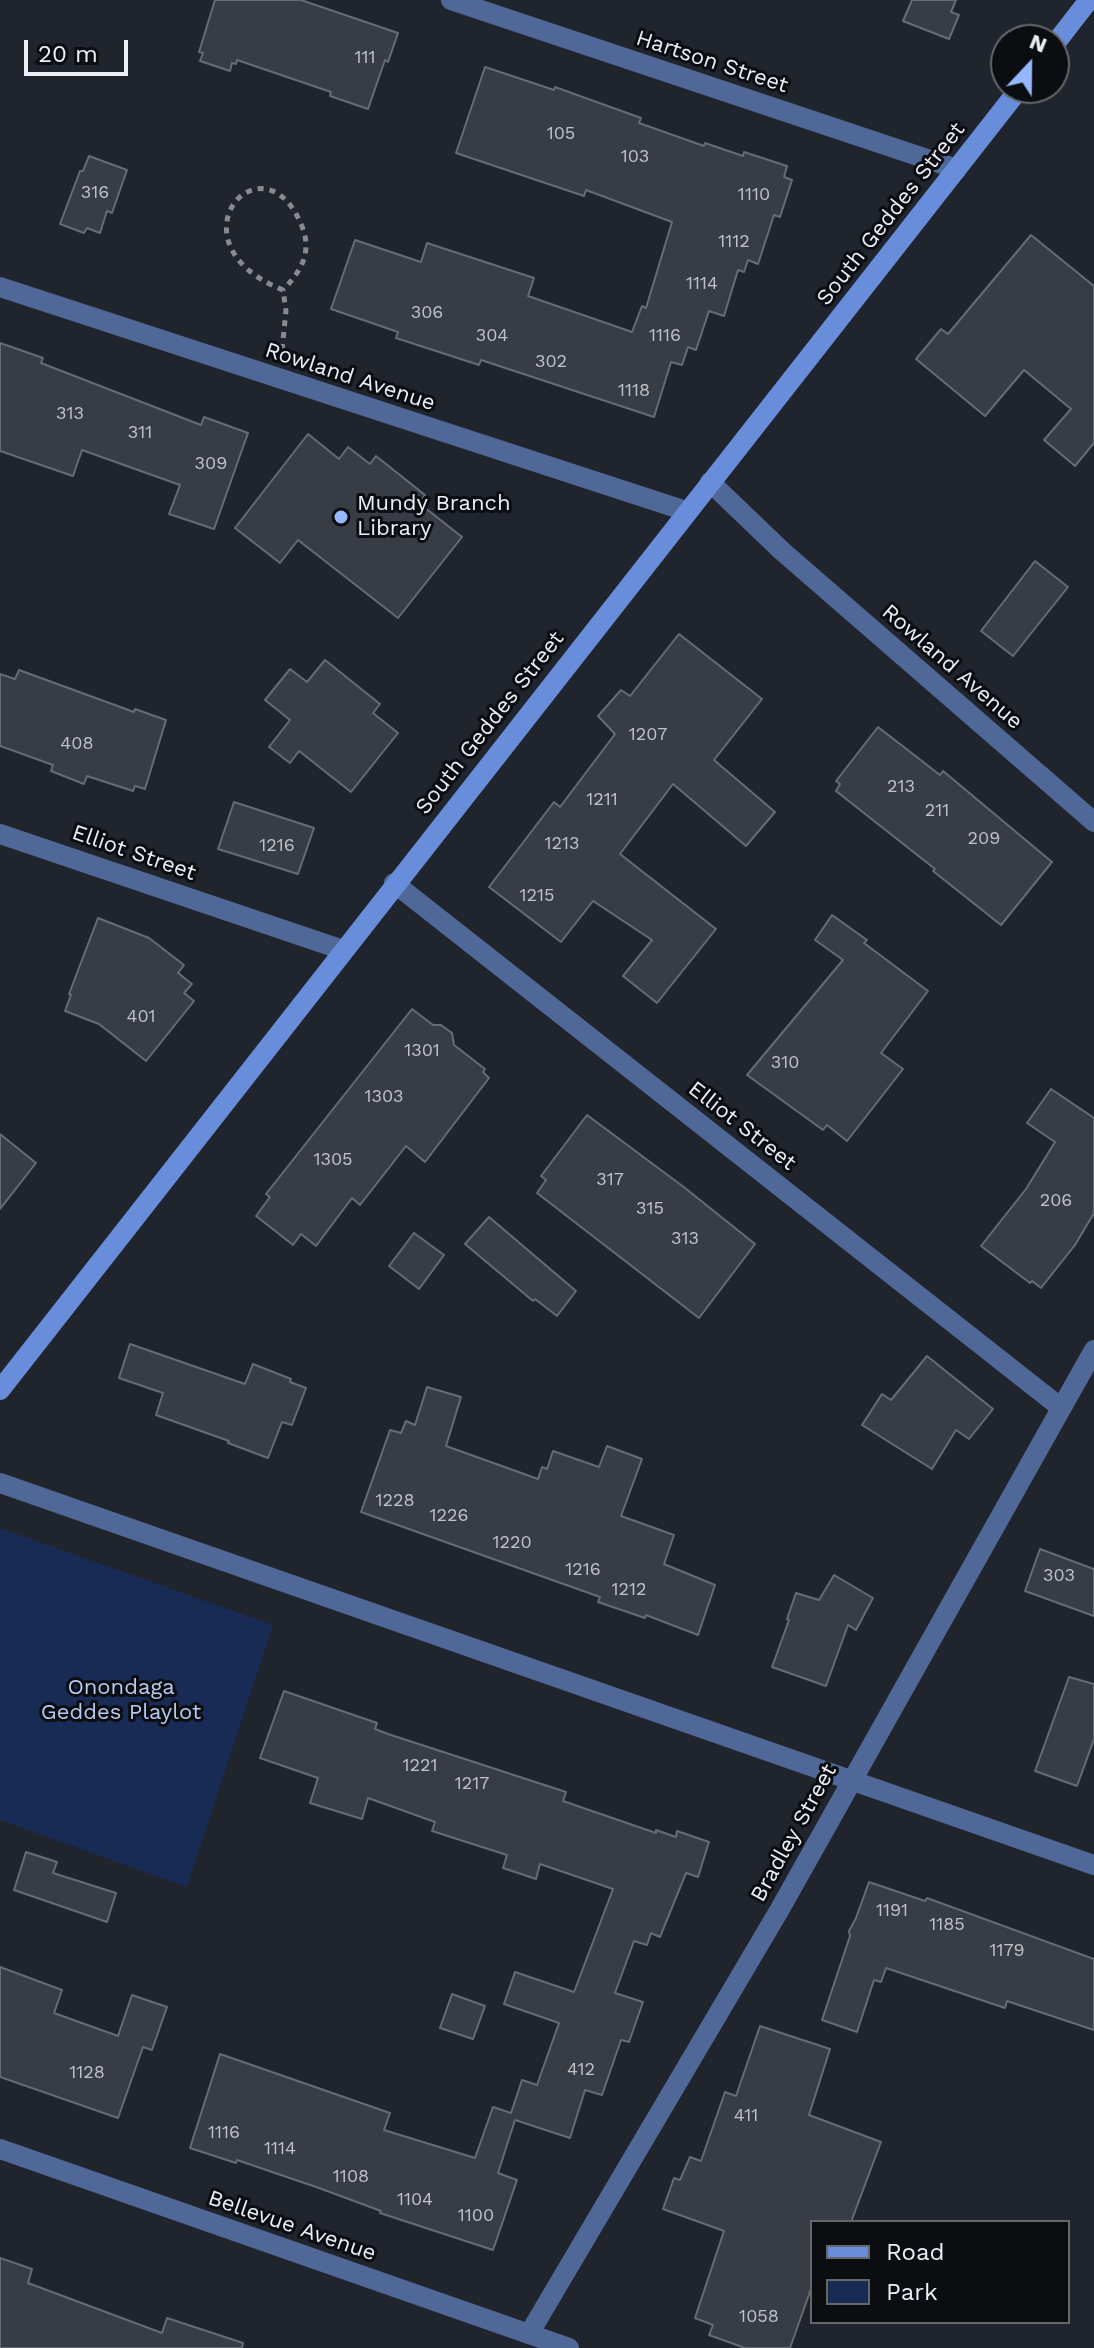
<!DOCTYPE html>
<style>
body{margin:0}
#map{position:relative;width:1094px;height:2348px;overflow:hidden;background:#20242c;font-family:"Work Sans",sans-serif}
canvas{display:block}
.legend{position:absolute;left:810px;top:2220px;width:260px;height:104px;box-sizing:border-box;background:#0b0d11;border:2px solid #65676c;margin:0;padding:10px 14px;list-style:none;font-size:24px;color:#eceff5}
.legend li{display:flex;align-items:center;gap:16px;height:40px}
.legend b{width:40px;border:2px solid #65676c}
.north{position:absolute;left:990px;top:24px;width:80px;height:80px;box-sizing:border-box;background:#0b0d11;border:2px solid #65676c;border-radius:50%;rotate:22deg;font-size:22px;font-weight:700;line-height:32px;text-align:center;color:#eceff5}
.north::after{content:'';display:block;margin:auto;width:28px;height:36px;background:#94b7fd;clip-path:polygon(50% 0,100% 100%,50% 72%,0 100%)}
.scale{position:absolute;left:24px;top:40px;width:104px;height:36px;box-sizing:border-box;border:4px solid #eceff5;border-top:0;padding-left:10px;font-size:24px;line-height:28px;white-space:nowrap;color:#eceff5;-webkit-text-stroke:6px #0b0d11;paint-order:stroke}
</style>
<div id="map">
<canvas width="1094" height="2348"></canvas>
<ul class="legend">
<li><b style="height:10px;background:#688dda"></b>Road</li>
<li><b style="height:22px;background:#182b55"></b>Park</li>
</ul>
<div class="north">N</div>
<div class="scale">20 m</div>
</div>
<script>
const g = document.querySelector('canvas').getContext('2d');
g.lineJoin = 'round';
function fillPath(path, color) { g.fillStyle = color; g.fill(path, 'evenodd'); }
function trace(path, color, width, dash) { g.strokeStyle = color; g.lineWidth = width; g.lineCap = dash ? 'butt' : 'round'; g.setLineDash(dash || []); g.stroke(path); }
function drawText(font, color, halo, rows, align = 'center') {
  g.font = font + ' "Work Sans",sans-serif'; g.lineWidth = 6; g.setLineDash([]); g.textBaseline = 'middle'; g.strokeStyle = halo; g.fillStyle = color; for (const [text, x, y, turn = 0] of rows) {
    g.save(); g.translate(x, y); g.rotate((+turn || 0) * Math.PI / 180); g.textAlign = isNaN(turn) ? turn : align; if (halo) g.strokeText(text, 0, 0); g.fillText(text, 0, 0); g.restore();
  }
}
const green = new Path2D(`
 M 0,1528 L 273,1625 L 187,1887 L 0,1820 Z`);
const building = new Path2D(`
 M 215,0 L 301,0 L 398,33 L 388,62 L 385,60 L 368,109 L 330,96 L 331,92 L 237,60 L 236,64 L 232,63 L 230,71 L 200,61 L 203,53 L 199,52 Z
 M 912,0 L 956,0 L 951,12 L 959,15 L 949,39 L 903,21 Z
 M 485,67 L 554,90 L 555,87 L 641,118 L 639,123 L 704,146 L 705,143 L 743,156 L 744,152 L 787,166 L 784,177 L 792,180 L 780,217 L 774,215 L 758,264 L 748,260 L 744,272 L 738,270 L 724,316 L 709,311 L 696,350 L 688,347 L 682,365 L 671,362 L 654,417 L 481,360 L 479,365 L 396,338 L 398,332 L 331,309 L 355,240 L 421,262 L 427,243 L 534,278 L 528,296 L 632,332 L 642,306 L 646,308 L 672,222 L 586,190 L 584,196 L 456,153 Z
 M 89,156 L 127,170 L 112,213 L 107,211 L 100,233 L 87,228 L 84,233 L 60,224 L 80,171 L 83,171 Z
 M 1031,235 L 1094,286 L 1094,443 L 1075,466 L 1044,440 L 1071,409 L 1024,370 L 985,416 L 916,359 L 941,329 L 948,334 Z
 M 0,343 L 43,358 L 41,363 L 201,425 L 204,417 L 248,433 L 214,529 L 169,514 L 180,485 L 82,450 L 73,476 L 0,451 Z
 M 308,434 L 339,459 L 348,447 L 370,464 L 376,456 L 425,495 L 419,503 L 462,537 L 398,618 L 298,540 L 280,563 L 235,528 Z
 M 1035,561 L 1068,587 L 1013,656 L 981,631 Z
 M 679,634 L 762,699 L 714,760 L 775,812 L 746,846 L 673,784 L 620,854 L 716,929 L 657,1003 L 623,976 L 652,940 L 593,901 L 561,942 L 489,887 L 554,802 L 560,807 L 615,734 L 598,716 L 621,690 L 630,696 Z
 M 325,660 L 380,704 L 373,713 L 398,733 L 351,792 L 299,751 L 290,763 L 269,747 L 290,720 L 265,700 L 290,669 L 307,682 Z
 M 19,670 L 134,712 L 135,709 L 166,720 L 145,789 L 135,786 L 133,791 L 87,776 L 84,784 L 51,771 L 53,765 L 0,746 L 0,674 L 15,679 Z
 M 878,727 L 940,775 L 943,771 L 1052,862 L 1001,925 L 933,871 L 935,869 L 836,791 L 840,784 L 836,781 Z
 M 234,802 L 314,828 L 298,874 L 218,849 Z
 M 832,915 L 867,940 L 864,943 L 928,991 L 881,1053 L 903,1069 L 847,1141 L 827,1125 L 823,1130 L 747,1075 L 843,960 L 815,940 Z
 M 98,918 L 149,938 L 184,965 L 178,973 L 192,984 L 184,993 L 194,1001 L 146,1061 L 99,1024 L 65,1011 L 71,995 L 69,994 Z
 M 412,1009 L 433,1025 L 441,1025 L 452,1033 L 454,1045 L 485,1069 L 483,1072 L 489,1078 L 425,1162 L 406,1146 L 360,1205 L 352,1198 L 316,1246 L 301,1234 L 293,1245 L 256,1216 L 270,1197 L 266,1194 Z
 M 1051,1089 L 1094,1118 L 1094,1213 L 1075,1245 L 1041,1288 L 1032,1281 L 1030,1283 L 981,1246 L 1026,1189 L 1055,1142 L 1027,1123 Z
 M 587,1115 L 685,1188 L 755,1244 L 699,1318 L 537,1193 L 546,1180 L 541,1176 Z
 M 0,1134 L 36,1163 L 0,1209 Z
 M 489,1217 L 576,1291 L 557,1316 L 535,1299 L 533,1301 L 465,1244 Z
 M 414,1233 L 444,1255 L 419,1289 L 389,1266 Z
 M 130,1344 L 245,1384 L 253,1364 L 291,1379 L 290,1382 L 306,1388 L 292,1425 L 282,1422 L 268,1458 L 228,1443 L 229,1441 L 156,1415 L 163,1393 L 119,1378 Z
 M 927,1356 L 993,1409 L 969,1439 L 956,1430 L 932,1469 L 862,1425 L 882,1394 L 891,1400 Z
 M 427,1387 L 461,1397 L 446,1446 L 538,1479 L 542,1467 L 547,1469 L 553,1451 L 599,1467 L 607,1446 L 642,1459 L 621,1516 L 674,1535 L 664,1564 L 715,1585 L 698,1635 L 646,1615 L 645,1618 L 598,1602 L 600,1597 L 361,1512 L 390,1430 L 401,1433 L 406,1421 L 415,1425 Z
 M 1040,1549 L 1094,1569 L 1094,1616 L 1025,1591 Z
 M 834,1575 L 873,1598 L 856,1630 L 848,1625 L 826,1686 L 772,1667 L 789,1620 L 787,1619 L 796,1593 L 819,1600 Z
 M 1069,1677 L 1094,1684 L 1094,1739 L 1077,1786 L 1035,1771 Z
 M 284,1691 L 377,1723 L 375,1729 L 388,1734 L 566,1792 L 563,1801 L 656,1833 L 656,1830 L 676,1837 L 677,1831 L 709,1842 L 698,1877 L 686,1873 L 660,1937 L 651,1933 L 647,1945 L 634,1941 L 615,1993 L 643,2002 L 629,2042 L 621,2040 L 602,2095 L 585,2090 L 570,2138 L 515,2120 L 498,2173 L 517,2180 L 493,2250 L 380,2213 L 381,2211 L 319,2188 L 237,2160 L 236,2163 L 190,2148 L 220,2054 L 390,2113 L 384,2130 L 475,2158 L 493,2107 L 511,2113 L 522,2080 L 537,2085 L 559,2023 L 504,2004 L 515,1972 L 574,1992 L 613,1889 L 540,1864 L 536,1879 L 503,1868 L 507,1855 L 432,1831 L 435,1822 L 368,1798 L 362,1819 L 310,1803 L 318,1778 L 260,1758 Z
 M 26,1852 L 57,1862 L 53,1873 L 116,1893 L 107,1922 L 14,1890 Z
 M 869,1882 L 925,1901 L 927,1898 L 1094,1959 L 1094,2030 L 1007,2001 L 1005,2008 L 886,1968 L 881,1982 L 874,1980 L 857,2032 L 822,2020 L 850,1936 L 849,1931 L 856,1918 Z
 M 0,1967 L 62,1990 L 54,2013 L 118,2036 L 132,1995 L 167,2007 L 152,2050 L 143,2047 L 118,2118 L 0,2077 Z
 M 452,1994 L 485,2006 L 473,2039 L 440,2028 Z
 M 760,2026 L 830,2049 L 809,2115 L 881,2142 L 851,2222 L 812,2222 L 812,2286 L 790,2348 L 745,2348 L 709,2335 L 713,2325 L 695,2318 L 724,2231 L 663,2209 L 674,2178 L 680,2180 L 690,2157 L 701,2161 L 725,2092 L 736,2096 Z
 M 0,2258 L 32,2269 L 28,2283 L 162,2333 L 167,2318 L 243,2343 L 242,2348 L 0,2348 Z`);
const path = new Path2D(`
 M 282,350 L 286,311 L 283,290 C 165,243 262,132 301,224 C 313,251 302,270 283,290`);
const minor = new Path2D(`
 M 451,0 L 957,169
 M 0,287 L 686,511
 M 710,482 L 782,551 L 1094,822
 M 0,834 L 343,950
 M 394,883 L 1060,1407
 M 0,2149 L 569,2348
 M 529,2334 L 780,1909 L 1094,1350`);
const tertiary = new Path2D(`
 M 0,1483 L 1094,1865`);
const secondary = new Path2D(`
 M 1054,45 L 1089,0
 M 0,1390 L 1020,88`);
const markers = [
 [341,517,8,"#94b7fd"]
];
const numberNames = [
 ["111",365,58],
 ["105",561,134],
 ["103",635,157],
 ["316",95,193],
 ["1110",754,195],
 ["1112",734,242],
 ["1114",702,284],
 ["306",427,313],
 ["304",492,336],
 ["1116",665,336],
 ["302",551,362],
 ["1118",634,391],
 ["313",70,414],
 ["311",140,433],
 ["309",211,464],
 ["1207",648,735],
 ["408",77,744],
 ["213",901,787],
 ["1211",602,800],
 ["211",937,811],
 ["209",984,839],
 ["1213",562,844],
 ["1216",277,846],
 ["1215",537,896],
 ["401",141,1017],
 ["1301",422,1051],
 ["310",785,1063],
 ["1303",384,1097],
 ["1305",333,1160],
 ["317",610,1180],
 ["206",1056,1201],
 ["315",650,1209],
 ["313",685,1239],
 ["1228",395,1501],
 ["1226",449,1516],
 ["1220",512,1543],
 ["1216",583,1570],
 ["303",1059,1576],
 ["1212",629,1590],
 ["1221",420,1766],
 ["1217",472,1784],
 ["1191",892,1911],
 ["1185",947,1925],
 ["1179",1007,1951],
 ["412",581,2070],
 ["1128",87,2073],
 ["411",746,2116],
 ["1116",224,2133],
 ["1114",280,2149],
 ["1108",351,2177],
 ["1104",415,2200],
 ["1100",476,2216],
 ["1058",759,2317]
];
const streetNames = [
 ["Hartson Street",712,62,18],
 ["South Geddes Street",891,214,-52],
 ["Rowland Avenue",350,377,18],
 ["Rowland Avenue",952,667,41],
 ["South Geddes Street",490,723,-52],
 ["Elliot Street",134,853,19],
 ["Elliot Street",742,1126,38],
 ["Bradley Street",794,1833,-61],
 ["Bellevue Avenue",292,2226,19]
];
const poiNames = [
 ["Mundy Branch",357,504],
 ["Library",357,529]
];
const parkNames = [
 ["Onondaga",121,1688],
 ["Geddes Playlot",121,1713]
];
fillPath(green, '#182b55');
fillPath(building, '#373c45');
trace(building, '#666b75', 2);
trace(path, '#878a91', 5, [6, 6]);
trace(minor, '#506897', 20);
trace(tertiary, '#506897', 20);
trace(secondary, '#688dda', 20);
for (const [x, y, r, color] of markers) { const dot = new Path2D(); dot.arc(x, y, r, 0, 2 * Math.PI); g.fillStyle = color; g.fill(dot); trace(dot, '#0b0d11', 3); }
drawText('18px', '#bfc2c9', null, numberNames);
drawText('22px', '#eceff5', '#0b0d11', streetNames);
drawText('22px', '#eceff5', '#0b0d11', poiNames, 'left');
drawText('22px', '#b6caf2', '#0b0d11', parkNames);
</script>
